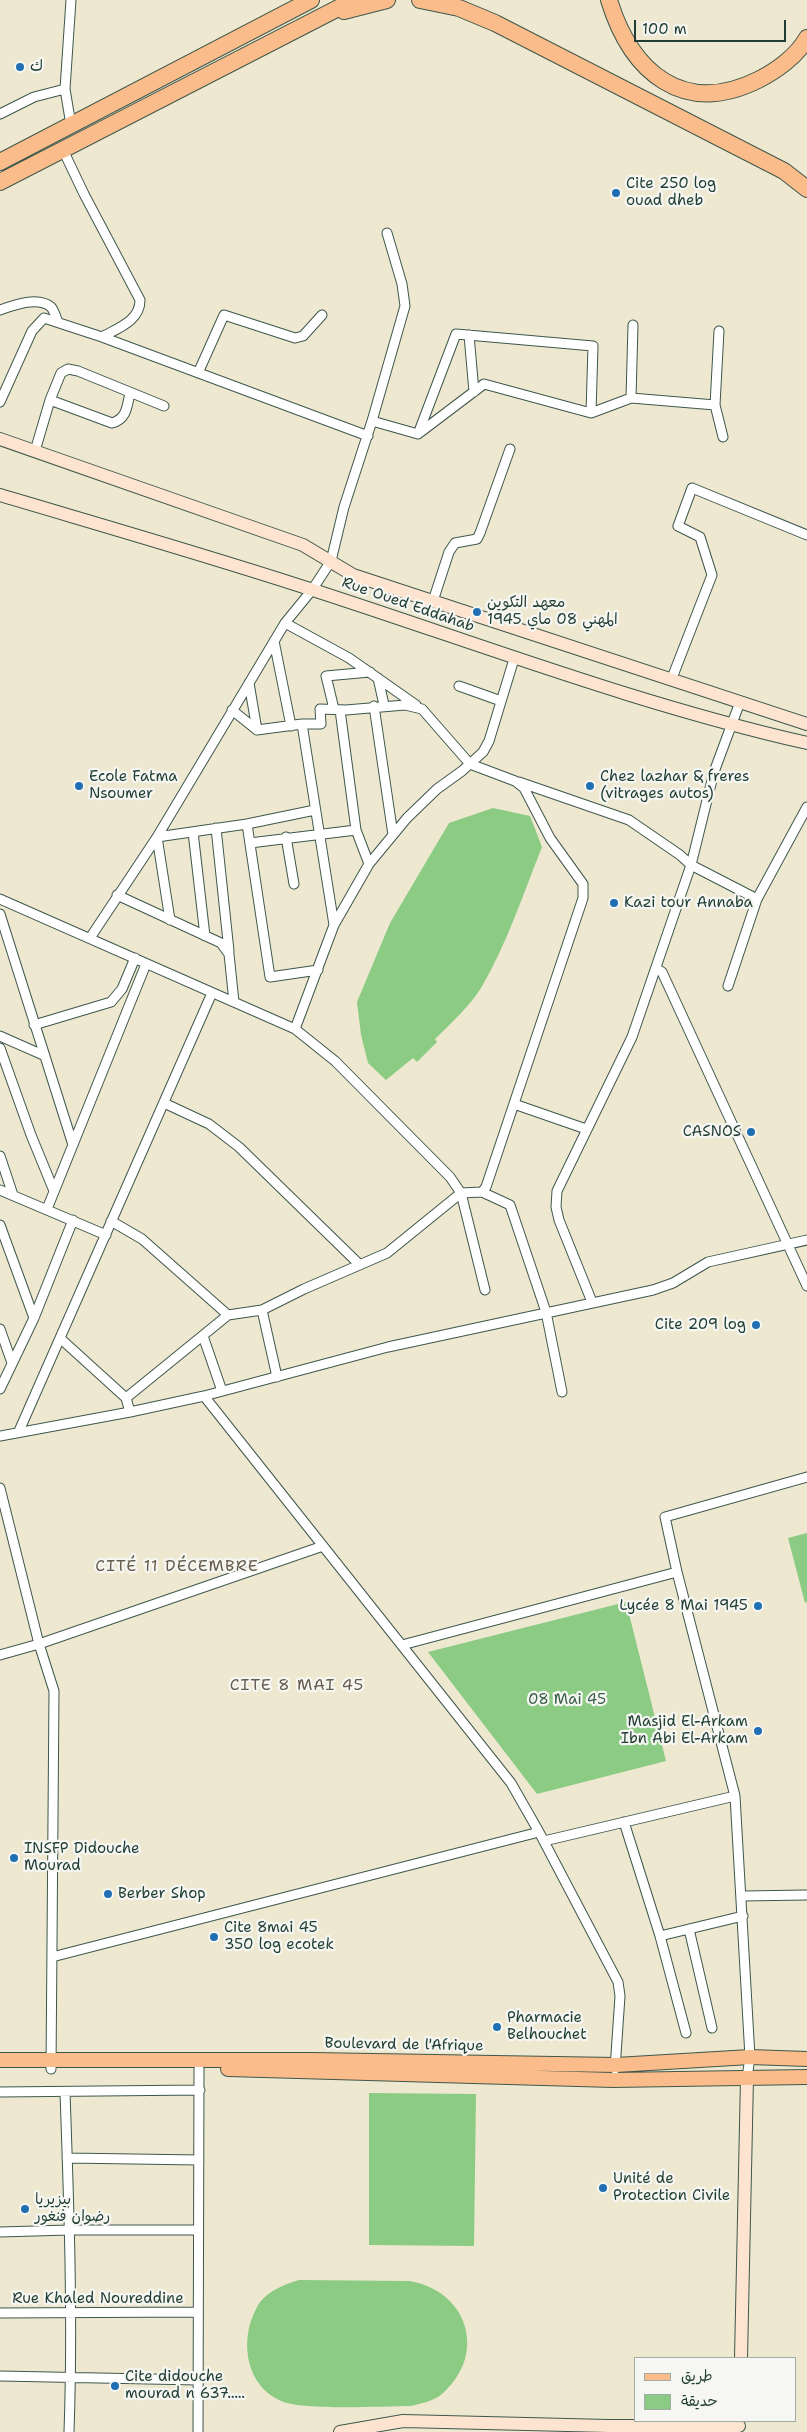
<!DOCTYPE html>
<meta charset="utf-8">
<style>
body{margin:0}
#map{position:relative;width:807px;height:2432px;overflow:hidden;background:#eee8d0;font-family:"Shantell Sans","Playpen Sans Arabic",sans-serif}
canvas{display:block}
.legend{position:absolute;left:634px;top:2357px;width:162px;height:65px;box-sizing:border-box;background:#f6f6f2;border:1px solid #a0aca6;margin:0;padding:6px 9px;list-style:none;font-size:15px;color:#1f3d34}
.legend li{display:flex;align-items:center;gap:10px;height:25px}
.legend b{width:25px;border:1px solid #a0aca6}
.scale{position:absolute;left:634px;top:20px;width:152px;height:22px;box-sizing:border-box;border:2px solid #1f3d34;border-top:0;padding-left:6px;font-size:15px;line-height:18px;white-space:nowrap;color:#1f3d34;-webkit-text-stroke:4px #f6f6f2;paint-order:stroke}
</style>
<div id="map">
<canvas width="807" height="2432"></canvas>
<ul class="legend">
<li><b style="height:6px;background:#f9bc8a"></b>طريق</li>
<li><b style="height:14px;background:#8bcb83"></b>حديقة</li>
</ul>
<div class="scale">100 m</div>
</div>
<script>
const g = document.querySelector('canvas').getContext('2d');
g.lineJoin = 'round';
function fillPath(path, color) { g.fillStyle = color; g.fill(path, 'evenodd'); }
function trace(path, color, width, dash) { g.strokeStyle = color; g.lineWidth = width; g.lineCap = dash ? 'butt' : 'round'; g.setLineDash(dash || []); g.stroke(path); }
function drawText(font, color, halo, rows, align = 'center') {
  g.font = font + ' "Shantell Sans","Playpen Sans Arabic",sans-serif'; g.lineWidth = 4.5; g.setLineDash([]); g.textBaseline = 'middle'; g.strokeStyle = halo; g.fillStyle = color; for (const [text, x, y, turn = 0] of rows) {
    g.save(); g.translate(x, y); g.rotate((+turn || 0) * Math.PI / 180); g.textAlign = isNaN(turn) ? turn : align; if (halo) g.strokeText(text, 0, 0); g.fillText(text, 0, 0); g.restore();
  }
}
const green = new Path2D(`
 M 493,808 L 530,816 L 542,847 C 523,894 507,944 481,988 C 469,1007 451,1023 435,1039 L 437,1042 L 417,1062 L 413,1058 L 386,1080 L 368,1063 L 361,1035 L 357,1002 L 390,923 L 449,823 Z
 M 807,1533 L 807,1602 L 805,1603 L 788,1538 Z
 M 626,1602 L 666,1761 L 537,1794 L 428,1652 Z
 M 369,2093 L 476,2094 L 474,2246 L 369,2245 Z
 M 299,2280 L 409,2281 C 467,2290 488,2353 443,2393 C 435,2401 422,2403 411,2406 C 383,2406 304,2411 281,2401 C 246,2386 239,2341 256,2309 C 264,2292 283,2285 299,2280 Z`);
const street = new Path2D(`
 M 71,0 L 65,89 L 71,125
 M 0,114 L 34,97 L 65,89
 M 63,150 L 84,194 L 140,300 C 140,321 118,328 102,337
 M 0,310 C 14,305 38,296 51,307 C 54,310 56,318 58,322
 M 719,331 L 715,405 L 723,437
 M 469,335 L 474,392
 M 198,373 L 224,315 L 295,338 L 303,336 L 322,315
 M 631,398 L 633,325
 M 50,400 L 112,423 C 127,419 127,406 130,393
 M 0,402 L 32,331 L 44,318 L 102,337 L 368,436
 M 372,421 L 405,306 L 402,284 L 387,233
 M 418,434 L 456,334 L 593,346 L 591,413
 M 35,451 L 50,400 L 61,373 L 68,369 L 78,371 L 164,406
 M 433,601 L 449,552 L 455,543 L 477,539 L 480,533 L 510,449
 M 285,623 L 349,658 L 416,705
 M 274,641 L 291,726
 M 378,678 L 384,705
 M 672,678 L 712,575 L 700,537 L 678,526 L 692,488 L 807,535
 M 249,683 L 257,730
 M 459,686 L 501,701
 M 374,706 L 393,835
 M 334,709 L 326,676 L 370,672
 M 232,710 L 257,730 L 302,724 L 334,925
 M 340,710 L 356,830
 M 519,782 L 629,820 L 680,855 L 691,865 L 757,899 L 807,807
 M 247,824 L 315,810
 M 216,828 L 229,951
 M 193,832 L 205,936
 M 286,837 L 294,884
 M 250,843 L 356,830 L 369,864
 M 117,895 L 221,943 L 229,954 L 234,1002
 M 0,899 L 295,1029 L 335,1061 L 450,1177 L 461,1193 L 485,1290
 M 0,914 L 73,1145
 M 170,920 L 157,837 L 247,824 L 270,977 L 318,970
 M 90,938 L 157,837 L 285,623 L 312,590 L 331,561 L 344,507 L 372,421 L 418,434 L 484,384 L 591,413 L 631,398 L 715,405
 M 656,968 L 662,972 L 807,1286
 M 728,986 L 757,899
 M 34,1025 L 111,1002 L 122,989 L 135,958
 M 295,1029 L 334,925 L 369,864 L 407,818 L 437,789 L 462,771 L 483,752 L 489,741 L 514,659
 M 0,1036 L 43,1055
 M 0,1048 L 31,1135 L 54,1191
 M 164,1103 L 209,1124 L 239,1147 L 360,1265
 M 514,1104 L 586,1129
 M 0,1156 L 13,1195
 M 0,1190 L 106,1235
 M 482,1192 L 510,1205 L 546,1312 L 562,1392
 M 47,1209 L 146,964
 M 111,1221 L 142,1239 L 228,1315
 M 0,1225 L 34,1318
 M 592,1302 L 559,1220 L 556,1207 L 557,1191 L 632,1037 L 691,865 L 714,772 L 740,702
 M 262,1310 L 277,1377
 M 0,1329 L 12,1363
 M 203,1336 L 222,1391
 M 61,1339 L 126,1398 L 130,1412
 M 0,1389 L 34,1318 L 73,1220
 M 204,1396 L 511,1783 L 539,1832 L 618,1982 L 620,1996 L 615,2069
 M 126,1398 L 228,1315 L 262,1310 L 304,1289 L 387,1253 L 461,1193 L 482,1192 L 486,1187 L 583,898 L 583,884 L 550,838 L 524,788 L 515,781 L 470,764 L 422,709 L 405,705 L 346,710 L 320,709 L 321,724 L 302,724
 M 19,1431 L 212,993
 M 0,1436 L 130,1412 L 204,1396 L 388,1347 L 653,1290 L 673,1283 L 708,1262 L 807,1240
 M 0,1488 L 39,1644 L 54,1691 L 51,2069
 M 402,1645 L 677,1572
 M 0,1655 L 39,1644 L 323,1546
 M 624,1822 L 660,1936 L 686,2033
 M 544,1841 L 735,1796
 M 743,1896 L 807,1895
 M 689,1929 L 712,2028
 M 660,1936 L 743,1916
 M 52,1957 L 539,1832
 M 747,2078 L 750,2057 L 735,1796 L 677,1572 L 665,1517 L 807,1477
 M 0,2092 L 200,2090
 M 65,2092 C 69,2205 73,2319 69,2432
 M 67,2158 L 199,2160
 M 0,2232 L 69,2230 L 197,2230
 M 0,2313 L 197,2312
 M 0,2376 L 198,2380
 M 198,2432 L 199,2069`);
const secondary = new Path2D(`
 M 0,439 L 303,545 L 353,575 L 807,724
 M 0,495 C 104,526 209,556 313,590 C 477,643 639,705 807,743
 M 741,2358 L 747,2078
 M 340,2432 L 403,2421 L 609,2426 L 739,2426`);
const primary = new Path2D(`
 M 0,2060 L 313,2060 L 616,2065 L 750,2057 L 807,2059
 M 228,2069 L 613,2080 L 807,2077`);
const highway = new Path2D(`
 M 420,0 L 459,8 L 495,23 L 784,171 L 807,189
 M 609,0 C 631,72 683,117 758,80 C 776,71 797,56 807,38
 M 344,11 L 387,0
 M 0,162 L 311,0
 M 0,182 L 354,0`);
const markers = [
 [20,67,5,"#1f6fb2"],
 [616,193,5,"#1f6fb2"],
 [477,612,5,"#1f6fb2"],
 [79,786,5,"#1f6fb2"],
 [590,786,5,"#1f6fb2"],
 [614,903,5,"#1f6fb2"],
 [751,1132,5,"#1f6fb2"],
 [756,1325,5,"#1f6fb2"],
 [758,1606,5,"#1f6fb2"],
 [758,1731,5,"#1f6fb2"],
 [14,1858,5,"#1f6fb2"],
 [108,1894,5,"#1f6fb2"],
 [214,1937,5,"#1f6fb2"],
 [497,2027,5,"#1f6fb2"],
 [603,2188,5,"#1f6fb2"],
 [25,2209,5,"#1f6fb2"],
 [115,2386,5,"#1f6fb2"]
];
const poiNames = [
 ["ك",30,67],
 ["Cite 250 log",626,184],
 ["ouad dheb",626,201],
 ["معهد التكوين",487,603],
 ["المهني 08 ماي 1945",487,620],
 ["Ecole Fatma",89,777],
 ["Nsoumer",89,794],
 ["Chez lazhar & freres",600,777],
 ["(vitrages autos)",600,794],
 ["Kazi tour Annaba",624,903],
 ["CASNOS",741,1132,"right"],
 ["Cite 209 log",746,1325,"right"],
 ["Lycée 8 Mai 1945",748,1606,"right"],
 ["Masjid El-Arkam",748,1722,"right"],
 ["Ibn Abi El-Arkam",748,1739,"right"],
 ["INSFP Didouche",24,1849],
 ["Mourad",24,1866],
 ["Berber Shop",118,1894],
 ["Cite 8mai 45",224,1928],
 ["350 log ecotek",224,1945],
 ["Pharmacie",507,2018],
 ["Belhouchet",507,2035],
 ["Unité de",613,2179],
 ["Protection Civile",613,2196],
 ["بيزيريا",35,2200],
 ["رضوان فنغور",35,2217],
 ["Cite didouche",125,2377],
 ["mourad n 637.....",125,2394]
];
const streetNames = [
 ["Rue Oued Eddahab",408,605,19],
 ["Boulevard de l'Afrique",404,2045,1],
 ["Rue Khaled Noureddine",98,2299]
];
const parkNames = [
 ["08 Mai 45",567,1700]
];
const neighbourhoodNames = [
 ["CITÉ 11 DÉCEMBRE",177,1567],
 ["CITE 8 MAI 45",297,1686]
];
fillPath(green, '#8bcb83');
trace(street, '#3e574b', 11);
trace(secondary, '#3e574b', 14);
trace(primary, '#3e574b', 16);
trace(highway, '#3e574b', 18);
trace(street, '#fff', 9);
trace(secondary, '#fde4d0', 12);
trace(primary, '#f9bc8a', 14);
trace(highway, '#f9bc8a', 16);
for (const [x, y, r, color] of markers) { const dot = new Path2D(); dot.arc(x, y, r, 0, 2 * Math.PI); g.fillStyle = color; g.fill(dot); trace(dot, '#f6f6f2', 2); }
drawText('15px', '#1f3d34', '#f6f6f2', poiNames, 'left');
drawText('15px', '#1f3d34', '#f6f6f2', streetNames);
drawText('15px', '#3a6048', '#f6f6f2', parkNames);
g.letterSpacing = '1px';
drawText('16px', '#655b4c', '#f6f6f2', neighbourhoodNames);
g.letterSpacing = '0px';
</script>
